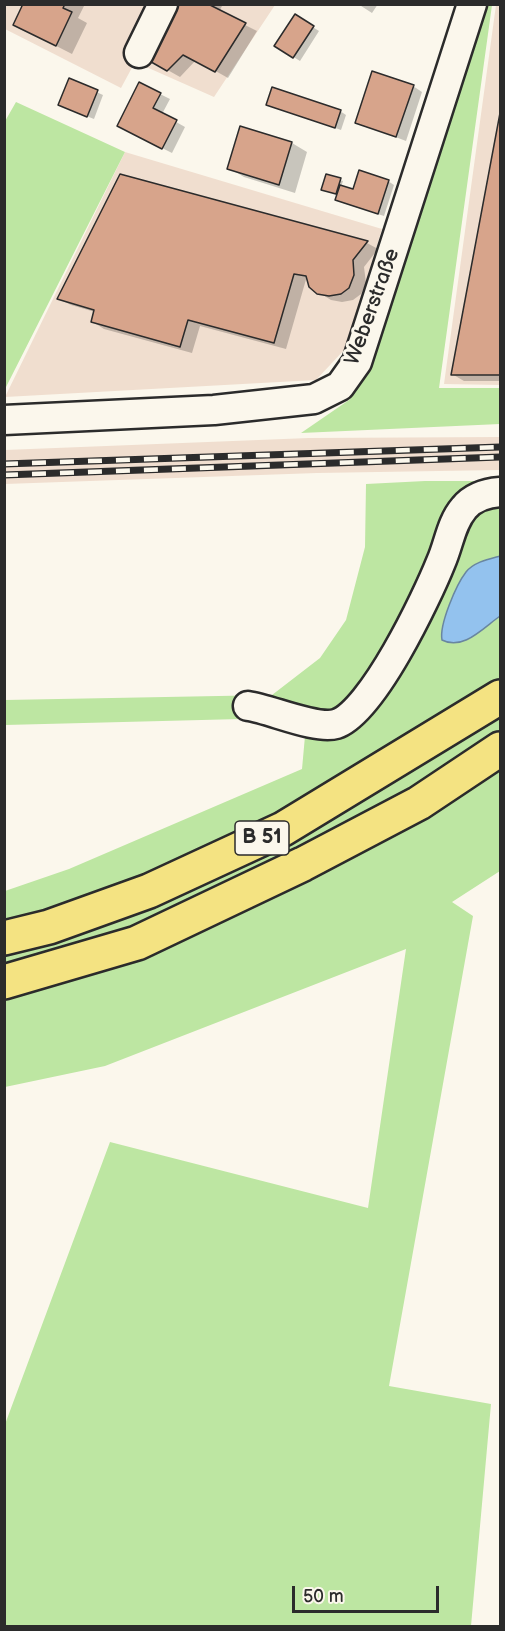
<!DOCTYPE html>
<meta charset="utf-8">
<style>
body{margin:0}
#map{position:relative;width:505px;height:1631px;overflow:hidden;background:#fbf7ec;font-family:"Balsamiq Sans",sans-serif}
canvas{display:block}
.frame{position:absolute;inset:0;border:6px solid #2b2b2b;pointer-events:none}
.scale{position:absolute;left:292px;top:1586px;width:147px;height:27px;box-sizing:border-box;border:3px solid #2b2b2b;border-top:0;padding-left:8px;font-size:18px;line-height:21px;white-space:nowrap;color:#2b2b2b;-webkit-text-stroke:4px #fbf7ec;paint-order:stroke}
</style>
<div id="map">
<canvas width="505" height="1631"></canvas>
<div class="frame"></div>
<div class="scale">50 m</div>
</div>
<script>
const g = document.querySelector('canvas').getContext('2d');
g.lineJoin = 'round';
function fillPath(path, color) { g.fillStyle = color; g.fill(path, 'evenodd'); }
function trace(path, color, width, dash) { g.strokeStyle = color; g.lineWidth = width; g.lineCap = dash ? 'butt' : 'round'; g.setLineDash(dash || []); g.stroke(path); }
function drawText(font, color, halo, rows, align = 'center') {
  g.font = font + ' "Balsamiq Sans",sans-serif'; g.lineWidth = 6; g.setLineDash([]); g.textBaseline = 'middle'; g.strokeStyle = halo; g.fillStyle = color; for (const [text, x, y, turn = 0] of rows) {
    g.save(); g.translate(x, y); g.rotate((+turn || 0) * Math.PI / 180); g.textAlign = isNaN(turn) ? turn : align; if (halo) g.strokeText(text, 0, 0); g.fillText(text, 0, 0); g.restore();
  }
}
const built = new Path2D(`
 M 5,4 L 275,5 L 214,97 L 135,62 L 121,88 L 5,29 Z
 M 496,5 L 500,5 L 500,385 L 444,384 Z
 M 125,152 L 382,229 L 345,349 L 316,380 L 5,397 Z
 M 500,437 L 500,470 L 317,473 L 5,484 L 5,450 L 309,438 Z`);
const green = new Path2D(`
 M 483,5 L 492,5 L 439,388 L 500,388 L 500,424 L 301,433 L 349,400 L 369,373 Z
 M 16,102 L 125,152 L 5,389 L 4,123 Z
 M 425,481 L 500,481 L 500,871 L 452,902 L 473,916 L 389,1386 L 491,1404 L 471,1626 L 5,1626 L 4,1427 L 110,1142 L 368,1208 L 406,949 L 105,1066 L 5,1087 L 5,891 L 69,869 L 302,769 L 305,736 L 241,719 L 5,725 L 5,700 L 272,695 L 320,658 L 346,620 L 365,547 L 366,484 Z`);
const water = new Path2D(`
 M 500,556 L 500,616 C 483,628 463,651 442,640 C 439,625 456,585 466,572 C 474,562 489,559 500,556 Z`);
const shadow = new Path2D(`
 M 21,4 L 85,4 L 78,18 L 87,23 L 72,54 L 15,25 L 23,6 Z
 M 174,4 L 223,4 L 219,12 L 257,31 L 228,78 L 196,60 L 180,77 L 148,59 Z
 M 358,4 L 378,4 L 372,13 Z
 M 295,16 L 319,31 L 300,61 L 276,46 Z
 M 70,80 L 103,95 L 94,119 L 66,108 Z
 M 413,86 L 422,92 L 406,141 L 356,122 Z
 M 160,94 L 170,99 L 162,114 L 185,127 L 172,153 L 128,131 Z
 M 268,104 L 340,111 L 346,115 L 341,130 Z
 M 500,117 L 500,381 L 464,381 L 452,374 Z
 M 241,128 L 292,143 L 307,152 L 295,193 L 244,177 L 229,168 Z
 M 121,176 L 367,243 L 378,249 L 364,267 L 366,283 L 361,294 L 353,300 L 342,302 L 331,300 L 318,292 L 307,276 L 286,349 L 200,326 L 192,353 L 104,329 L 93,322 L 95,312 L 71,305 L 59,299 Z
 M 340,180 L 343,181 L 341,187 L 354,191 L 388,181 L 394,185 L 384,216 L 343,203 L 337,199 L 338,195 L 325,191 Z`);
const building = new Path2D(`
 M 19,4 L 65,4 L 63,8 L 72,12 L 56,46 L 13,25 L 22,6 Z
 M 172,4 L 208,4 L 246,23 L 215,72 L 183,55 L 167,71 L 146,59 Z
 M 295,14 L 314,26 L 293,58 L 274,46 Z
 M 372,71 L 414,85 L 396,137 L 355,123 Z
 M 69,78 L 98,90 L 87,117 L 58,105 Z
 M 139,82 L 161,93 L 153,108 L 177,120 L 162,149 L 117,126 Z
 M 272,87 L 341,110 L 335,128 L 266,105 Z
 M 500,113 L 500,375 L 451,375 Z
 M 240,126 L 292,142 L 279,185 L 227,169 Z
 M 359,170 L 389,180 L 378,214 L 335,200 L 340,185 L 353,189 Z
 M 120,174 L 368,241 L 353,260 L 354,275 L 349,288 L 341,294 L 329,296 L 317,294 L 309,287 L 306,276 L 294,274 L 274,343 L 188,320 L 180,347 L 91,322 L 94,310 L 57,299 Z
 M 326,174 L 341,178 L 336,194 L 321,190 Z`);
const minor = new Path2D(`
 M 139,53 L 163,4
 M 4,420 L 214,410 L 314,399 L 340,386 L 357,362 L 472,4
 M 248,706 C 270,709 316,730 336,724 C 372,713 427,597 441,562 C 449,544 451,523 464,508 C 473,497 487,493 500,492`);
const highway = new Path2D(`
 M 4,938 L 49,927 L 149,891 L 283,829 L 500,697
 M 4,982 L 137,943 L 303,864 L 419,803 L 500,749`);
const rail = new Path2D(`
 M 4,464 L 500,447
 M 4,475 L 500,457`);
const shields = [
 [262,838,54]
];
const shieldNames = [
 ["B 51",262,838]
];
const streetNames = [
 ["Weberstraße",373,307,-70]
];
fillPath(built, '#f0decf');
fillPath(green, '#bde6a2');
fillPath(water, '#93c2ee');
trace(water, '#6986a0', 1.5);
fillPath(shadow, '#0003');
fillPath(building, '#d7a48b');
trace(building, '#2b2b2b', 1.5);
trace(minor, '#2b2b2b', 33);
trace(highway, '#2b2b2b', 38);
trace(minor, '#fbf7ec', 28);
trace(highway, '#f4e382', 33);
trace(rail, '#2b2b2b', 7);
trace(rail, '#fbf7ec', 4.5, [14]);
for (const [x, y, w] of shields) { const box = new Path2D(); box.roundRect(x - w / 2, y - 17, w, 34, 4.5); g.fillStyle = '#fbf7ec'; g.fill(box); trace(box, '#2b2b2b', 1.5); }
drawText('bold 20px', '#2b2b2b', null, shieldNames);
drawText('21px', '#2b2b2b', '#fbf7ec', streetNames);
</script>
